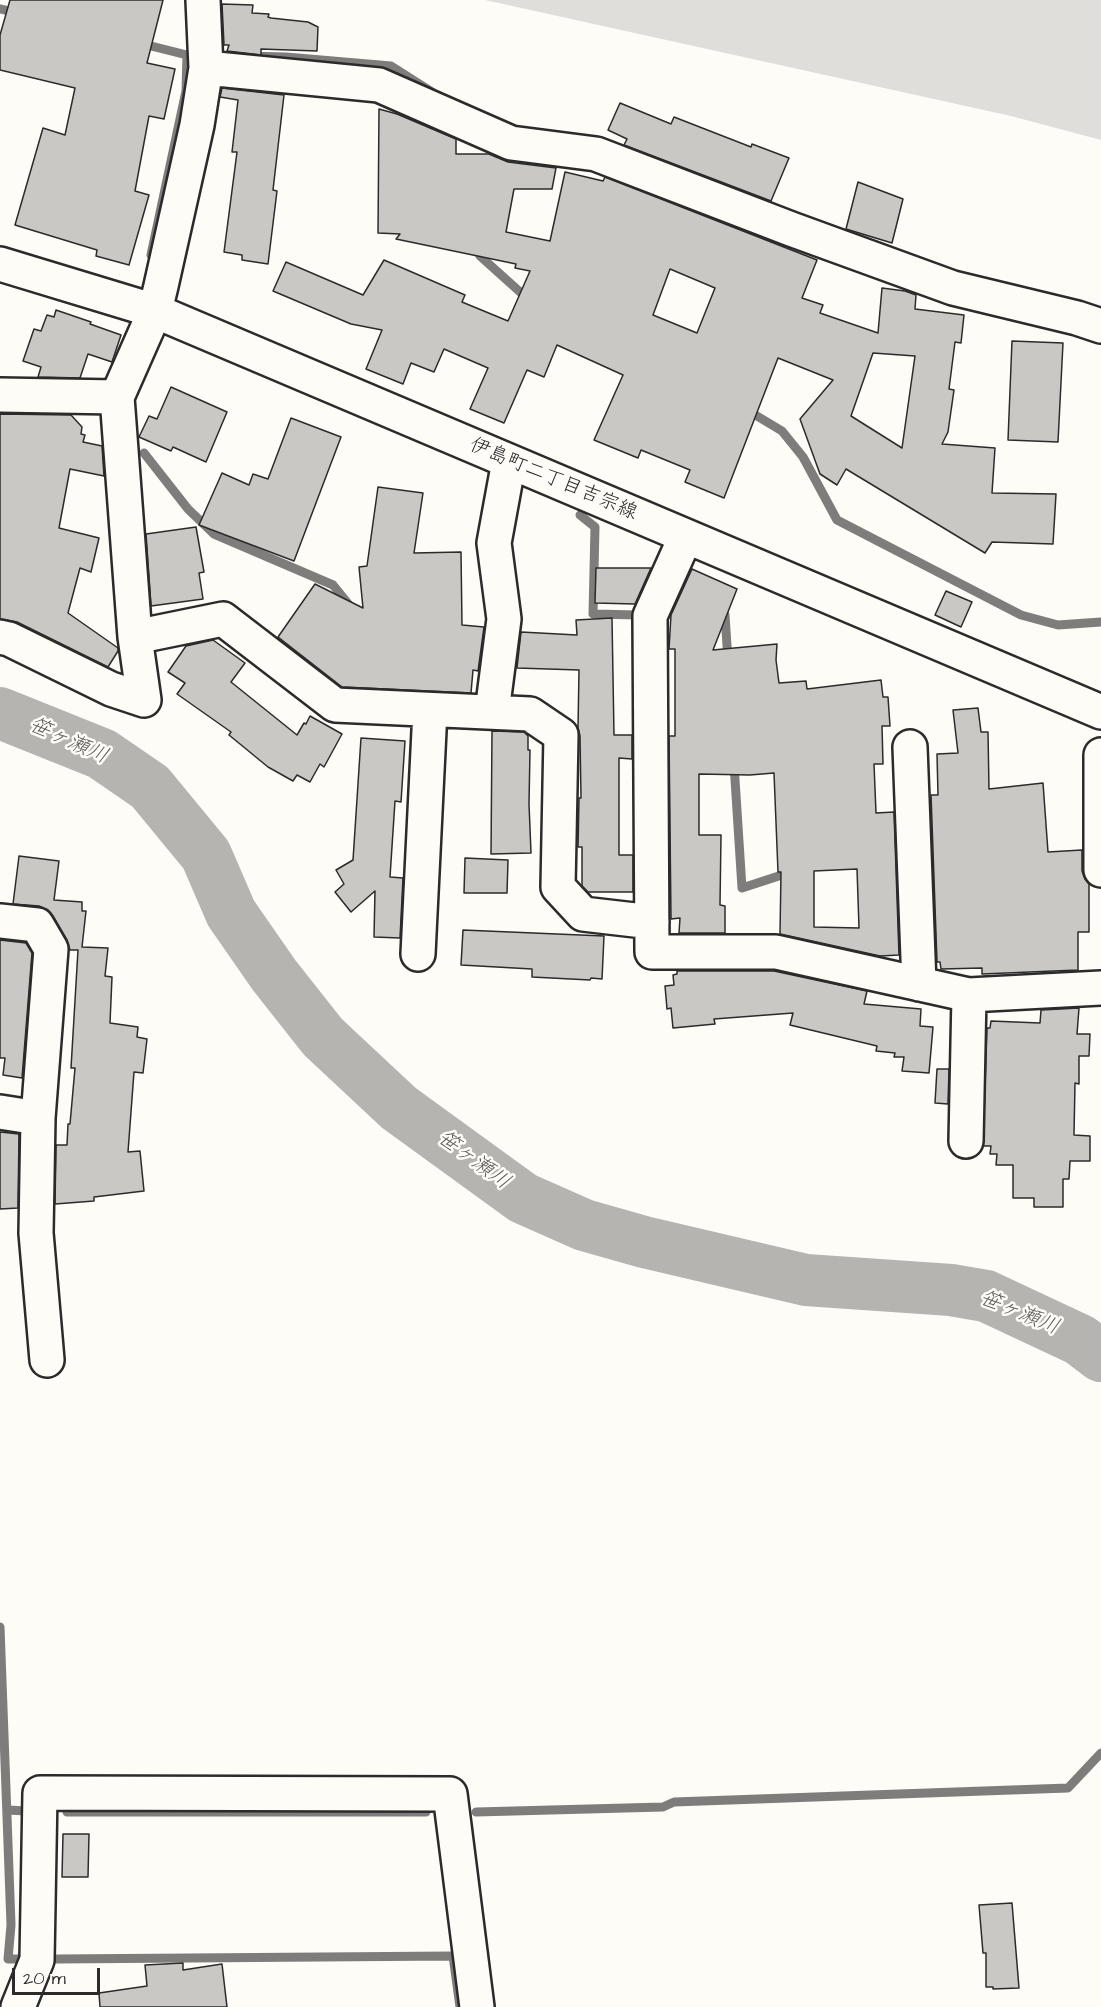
<!DOCTYPE html>
<meta charset="utf-8">
<style>
body{margin:0}
#map{position:relative;width:1101px;height:2007px;overflow:hidden;background:#fdfcf7;font-family:"Architects Daughter",sans-serif}
canvas{display:block}
.scale{position:absolute;left:12px;top:1968px;width:88px;height:27px;box-sizing:border-box;border:3px solid #2b2b2b;border-top:0;padding-left:8px;font-size:18px;line-height:21px;white-space:nowrap;color:#2b2b2b;-webkit-text-stroke:4px #fdfcf7;paint-order:stroke}
</style>
<div id="map">
<canvas width="1101" height="2007"></canvas>
<div class="scale">20 m</div>
</div>
<script>
const g = document.querySelector('canvas').getContext('2d');
g.lineJoin = 'round';
function fillPath(path, color) { g.fillStyle = color; g.fill(path, 'evenodd'); }
function trace(path, color, width, dash) { g.strokeStyle = color; g.lineWidth = width; g.lineCap = dash ? 'butt' : 'round'; g.setLineDash(dash || []); g.stroke(path); }
function drawText(font, color, halo, rows, align = 'center') {
  g.font = font + ' "Architects Daughter","Klee One",sans-serif'; g.lineWidth = 5; g.setLineDash([]); g.textBaseline = 'middle'; g.strokeStyle = halo; g.fillStyle = color; for (const [text, x, y, turn = 0] of rows) {
    g.save(); g.translate(x, y); g.rotate((+turn || 0) * Math.PI / 180); g.textAlign = isNaN(turn) ? turn : align; if (halo) g.strokeText(text, 0, 0); g.fillText(text, 0, 0); g.restore();
  }
}
const green = new Path2D(`
 M 485,0 L 1101,0 L 1101,140 L 1011,116 Z`);
const stream = new Path2D(`
 M 0,9 L 18,13
 M 139,43 L 187,55 L 186,91 L 151,255
 M 244,56 L 286,57 L 391,66 L 432,92
 M 476,247 L 480,256 L 529,300
 M 747,410 L 782,431 L 803,457 L 837,520 L 1021,615 L 1058,625 L 1101,622
 M 144,453 L 188,509 L 214,534 L 333,585 L 350,606
 M 580,515 L 595,527 L 593,614 L 638,615
 M 719,615 L 725,615 L 728,661
 M 734,764 L 742,888 L 791,872
 M 0,1627 L 11,1925 L 8,1959 L 19,1959
 M 7,1810 L 27,1811
 M 67,1812 L 426,1812
 M 476,1812 L 663,1807 L 674,1802 L 1068,1788 L 1101,1753
 M 57,1959 L 453,1956 L 460,2007`);
const river = new Path2D(`
 M 0,713 L 102,754 L 150,787 L 206,855 L 231,913 L 274,975 L 323,1037 L 399,1108 L 523,1198 L 584,1225 L 644,1242 L 806,1280 L 951,1290 L 986,1296 L 1080,1340 L 1101,1356`);
const building = new Path2D(`
 M 10,0 L 163,0 L 147,63 L 175,69 L 164,119 L 149,116 L 135,191 L 149,195 L 129,265 L 96,256 L 97,250 L 15,225 L 43,128 L 65,135 L 75,88 L 0,70 L 0,35 Z
 M 222,4 L 253,5 L 252,13 L 269,14 L 268,17 L 271,18 L 308,22 L 318,27 L 317,51 L 261,49 L 261,55 L 227,51 L 229,45 L 224,45 Z
 M 222,88 L 284,95 L 273,190 L 277,191 L 268,264 L 242,260 L 242,255 L 224,252 L 237,152 L 232,152 L 238,100 L 220,97 Z
 M 620,103 L 671,124 L 674,117 L 751,147 L 752,144 L 789,158 L 771,201 L 624,145 L 627,139 L 608,130 Z
 M 379,109 L 397,114 L 456,139 L 456,154 L 489,154 L 508,162 L 556,168 L 552,189 L 514,189 L 506,232 L 550,241 L 565,172 L 603,181 L 605,177 L 817,260 L 802,298 L 823,305 L 820,313 L 878,333 L 882,288 L 905,291 L 916,295 L 915,309 L 964,315 L 961,343 L 955,342 L 949,389 L 954,390 L 948,432 L 942,444 L 995,448 L 992,493 L 1056,494 L 1053,544 L 992,542 L 985,553 L 846,469 L 837,485 L 820,474 L 800,419 L 833,380 L 778,358 L 724,498 L 685,482 L 690,470 L 641,450 L 638,458 L 594,440 L 623,375 L 557,345 L 544,377 L 527,370 L 504,423 L 470,409 L 488,368 L 444,349 L 434,372 L 411,363 L 403,384 L 366,369 L 382,330 L 351,324 L 273,291 L 286,262 L 363,295 L 384,260 L 465,295 L 462,302 L 508,321 L 530,271 L 515,268 L 516,264 L 396,239 L 400,234 L 378,233 ZM 670,269 L 715,288 L 697,333 L 653,315 ZM 873,353 L 915,356 L 902,448 L 851,416 Z
 M 858,182 L 903,199 L 892,243 L 846,229 Z
 M 56,310 L 91,322 L 90,324 L 121,335 L 112,362 L 88,354 L 80,378 L 38,377 L 41,367 L 23,361 L 34,329 L 41,331 L 47,315 L 54,317 Z
 M 1012,341 L 1063,343 L 1058,442 L 1008,440 Z
 M 171,387 L 227,412 L 206,462 L 173,447 L 171,451 L 139,437 L 149,416 L 157,419 Z
 M 0,414 L 71,415 L 82,427 L 81,434 L 85,435 L 83,442 L 102,446 L 104,476 L 70,469 L 59,528 L 99,538 L 91,572 L 80,568 L 68,613 L 118,648 L 118,651 L 108,667 L 17,622 L 0,619 Z
 M 291,418 L 341,437 L 294,561 L 199,525 L 222,473 L 249,485 L 253,474 L 268,479 Z
 M 378,487 L 423,493 L 414,553 L 461,552 L 462,625 L 484,627 L 478,671 L 473,670 L 471,693 L 342,687 L 278,637 L 315,584 L 363,608 L 359,567 L 367,566 Z
 M 196,527 L 204,572 L 199,573 L 203,599 L 151,606 L 146,534 Z
 M 596,568 L 651,568 L 635,604 L 595,603 Z
 M 692,569 L 737,589 L 713,650 L 777,644 L 776,660 L 779,683 L 806,681 L 807,689 L 881,680 L 883,697 L 888,697 L 890,726 L 882,726 L 883,764 L 874,764 L 876,813 L 894,812 L 899,955 L 880,956 L 780,934 L 781,872 L 778,872 L 774,773 L 750,775 L 699,774 L 699,835 L 721,835 L 720,905 L 725,906 L 725,933 L 679,933 L 680,918 L 671,919 L 669,736 L 675,736 L 675,649 L 669,649 L 671,615 ZM 857,869 L 859,928 L 814,927 L 814,871 Z
 M 946,591 L 972,602 L 961,627 L 935,615 Z
 M 612,618 L 614,735 L 632,735 L 632,759 L 619,758 L 619,855 L 633,855 L 633,892 L 588,892 L 582,886 L 582,847 L 578,847 L 579,798 L 581,798 L 580,736 L 578,728 L 579,670 L 517,668 L 521,632 L 577,635 L 576,620 Z
 M 213,640 L 245,663 L 231,682 L 297,735 L 304,723 L 306,724 L 310,716 L 342,734 L 324,767 L 320,764 L 310,782 L 297,775 L 293,781 L 268,767 L 229,735 L 231,732 L 177,694 L 185,683 L 168,672 L 186,646 Z
 M 978,708 L 981,732 L 988,732 L 989,789 L 1043,783 L 1048,852 L 1082,850 L 1082,871 L 1085,879 L 1089,884 L 1089,932 L 1078,932 L 1078,970 L 982,974 L 982,968 L 941,969 L 940,962 L 937,962 L 931,795 L 938,795 L 937,754 L 958,753 L 953,710 Z
 M 492,731 L 524,732 L 528,736 L 528,750 L 530,750 L 529,804 L 531,853 L 491,854 Z
 M 361,738 L 405,741 L 401,802 L 395,801 L 390,877 L 403,878 L 400,938 L 374,937 L 375,891 L 351,912 L 335,892 L 344,884 L 336,870 L 353,860 Z
 M 19,856 L 59,861 L 54,900 L 82,902 L 82,911 L 86,911 L 82,947 L 108,948 L 105,976 L 112,977 L 110,1023 L 138,1027 L 137,1037 L 147,1039 L 143,1073 L 134,1072 L 128,1152 L 140,1151 L 144,1191 L 94,1197 L 94,1201 L 55,1204 L 56,1145 L 67,1145 L 68,1124 L 70,1124 L 75,1068 L 71,1068 L 78,950 L 70,950 L 67,940 L 53,916 L 48,910 L 39,906 L 13,904 Z
 M 465,858 L 508,860 L 507,893 L 464,893 Z
 M 463,930 L 604,936 L 602,979 L 591,978 L 590,980 L 532,977 L 532,969 L 461,965 Z
 M 0,940 L 26,943 L 32,953 L 22,1078 L 3,1075 L 5,1058 L 0,1058 Z
 M 677,971 L 774,971 L 867,991 L 864,1004 L 921,1009 L 920,1026 L 933,1027 L 929,1073 L 902,1071 L 904,1057 L 894,1057 L 895,1053 L 876,1051 L 877,1046 L 790,1025 L 793,1013 L 714,1019 L 715,1024 L 673,1028 L 671,1008 L 667,1009 L 665,986 L 674,985 L 673,975 L 677,974 Z
 M 1079,1008 L 1077,1034 L 1090,1034 L 1089,1056 L 1079,1056 L 1079,1084 L 1075,1083 L 1074,1135 L 1090,1136 L 1090,1161 L 1070,1161 L 1069,1179 L 1063,1179 L 1063,1207 L 1034,1207 L 1034,1198 L 1013,1198 L 1013,1165 L 996,1165 L 997,1154 L 990,1154 L 991,1146 L 983,1146 L 987,1028 L 990,1028 L 991,1021 L 1040,1023 L 1041,1010 Z
 M 937,1069 L 949,1069 L 948,1104 L 935,1103 Z
 M 0,1132 L 19,1134 L 18,1208 L 0,1209 Z
 M 63,1834 L 89,1834 L 88,1877 L 62,1877 Z
 M 1012,1903 L 1019,1988 L 993,1989 L 993,1987 L 986,1987 L 986,1953 L 983,1953 L 979,1905 Z
 M 183,1963 L 183,1970 L 222,1964 L 227,2007 L 100,2007 L 99,1993 L 147,1986 L 145,1965 Z`);
const minor = new Path2D(`
 M 206,68 L 379,85 L 511,143 L 596,154 L 791,229 L 953,288 L 1077,318 L 1101,326
 M 0,264 L 155,311 L 1101,712
 M 0,395 L 117,397
 M 686,536 L 650,616 L 652,952 L 776,952 L 969,995 L 1101,988
 M 0,637 L 9,639 L 111,689 L 144,700 L 135,637 L 117,397 L 155,311 L 161,286 L 197,125 L 206,68 L 203,0
 M 135,637 L 223,619 L 335,705 L 530,714 L 561,735 L 558,887 L 583,914 L 652,922
 M 492,712 L 504,619 L 494,543 L 509,461
 M 910,747 L 919,984
 M 1101,755 L 1101,870
 M 0,921 L 37,925 L 51,949 L 38,1118
 M 418,954 L 430,710
 M 0,1112 L 38,1118 L 36,1233 L 47,1360
 M 966,1141 L 969,995
 M 18,2007 L 37,1960 L 40,1793 L 450,1794 L 477,2007`);
const streetNames = [
 ["伊島町二丁目吉宗線",553,480,23]
];
const waterNames = [
 ["笹ヶ瀬川",68,742,24],
 ["笹ヶ瀬川",473,1161,36],
 ["笹ヶ瀬川",1019,1314,22]
];
fillPath(green, '#dfdeda');
trace(stream, '#7e7d7b', 9);
trace(river, '#b5b4b1', 52);
fillPath(building, '#c9c8c4');
trace(building, '#2b2b2b', 1.5);
trace(minor, '#2b2b2b', 38);
trace(minor, '#fdfcf7', 33);
drawText('20px', '#2b2b2b', '#fdfcf7', streetNames);
drawText('italic 21px', '#5b5b5a', '#fdfcf7', waterNames);
</script>
